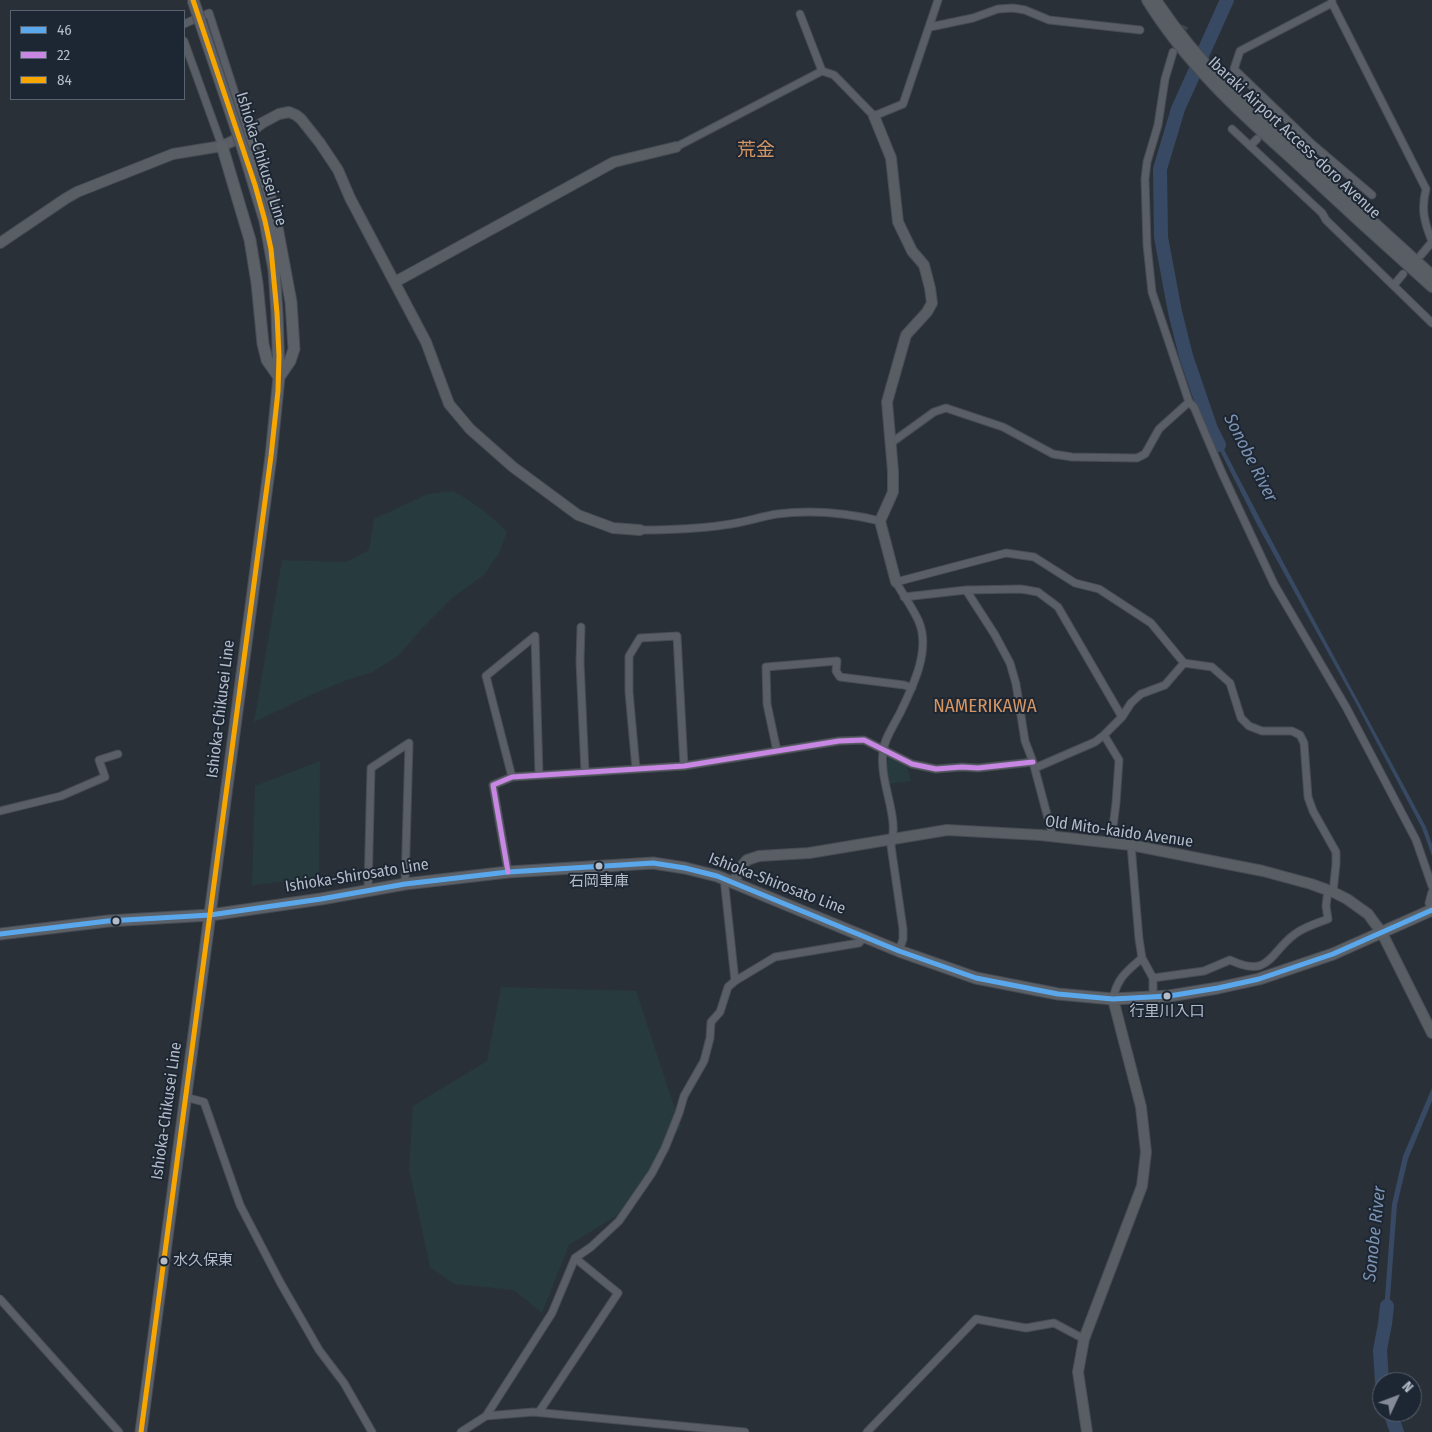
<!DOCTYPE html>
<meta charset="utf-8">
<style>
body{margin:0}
#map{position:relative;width:1432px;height:1432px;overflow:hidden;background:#2a3038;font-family:"Fira Sans Condensed",sans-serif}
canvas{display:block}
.legend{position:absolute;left:10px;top:10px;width:175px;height:90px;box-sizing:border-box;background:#1d2633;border:1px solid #59626f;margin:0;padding:6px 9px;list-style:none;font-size:15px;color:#b4bcc9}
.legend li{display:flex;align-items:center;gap:10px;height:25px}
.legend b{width:25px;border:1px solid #59626f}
.north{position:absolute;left:1372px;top:1372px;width:50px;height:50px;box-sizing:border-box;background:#1d2633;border:1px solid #59626f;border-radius:50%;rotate:47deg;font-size:14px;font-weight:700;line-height:20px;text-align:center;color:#b4bcc9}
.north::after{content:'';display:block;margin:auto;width:18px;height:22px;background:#848b96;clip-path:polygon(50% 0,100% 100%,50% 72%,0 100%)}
</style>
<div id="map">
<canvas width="1432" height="1432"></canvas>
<ul class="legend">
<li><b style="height:6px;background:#5aa8eb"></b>46</li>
<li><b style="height:6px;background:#c787e3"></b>22</li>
<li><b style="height:6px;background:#f7a600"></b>84</li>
</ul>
<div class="north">N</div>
</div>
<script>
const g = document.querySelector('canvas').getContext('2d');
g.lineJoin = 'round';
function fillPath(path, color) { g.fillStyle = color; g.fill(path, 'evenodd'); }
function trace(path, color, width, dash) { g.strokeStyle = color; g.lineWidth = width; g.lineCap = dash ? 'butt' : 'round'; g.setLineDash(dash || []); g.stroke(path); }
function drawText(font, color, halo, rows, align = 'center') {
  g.font = font + ' "Fira Sans Condensed","Noto Sans JP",sans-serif'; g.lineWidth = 4; g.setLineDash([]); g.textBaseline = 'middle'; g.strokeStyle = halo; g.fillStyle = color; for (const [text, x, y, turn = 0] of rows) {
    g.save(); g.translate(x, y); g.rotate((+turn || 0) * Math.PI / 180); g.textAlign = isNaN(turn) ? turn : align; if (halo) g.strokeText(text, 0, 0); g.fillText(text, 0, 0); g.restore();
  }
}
const green = new Path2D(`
 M 453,491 C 473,502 491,515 507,532 L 499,553 L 484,575 L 452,598 L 423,627 L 399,655 L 373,672 L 347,680 L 313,694 L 254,722 L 282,560 L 346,562 L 369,550 L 374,519 L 428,494 Z
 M 889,756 L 906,763 L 911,781 L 887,784 L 885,767 Z
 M 320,761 L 319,878 L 252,885 L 255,786 Z
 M 501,987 L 636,991 L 681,1127 L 621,1213 L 569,1245 L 542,1313 L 514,1290 L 454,1284 L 430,1267 L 409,1169 L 413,1106 L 487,1061 Z`);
const water = new Path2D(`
 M 1213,428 C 1281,562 1355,693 1426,827 L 1432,844 L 1432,856 L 1422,828 L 1358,707 L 1258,526 L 1209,429 Z
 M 1432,1088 L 1432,1101 L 1408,1159 L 1397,1205 L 1388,1324 L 1383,1324 L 1392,1204 L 1403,1156 Z`);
const river = new Path2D(`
 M 1219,445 L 1211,429 L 1186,356 L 1175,312 L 1161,237 L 1160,169 L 1178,109 L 1227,0
 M 1382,1382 L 1380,1350 L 1385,1324 L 1387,1306
 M 1390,1412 L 1397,1432`);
const streetTunnel = new Path2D(`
 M 1179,38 L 1185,26`);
const street = new Path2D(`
 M 1332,1 L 1332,3 L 1426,189 C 1421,209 1424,222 1432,241
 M 1332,3 L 1240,51 L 1234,69 L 1312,144 L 1372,195
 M 800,14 L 822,71
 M 184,24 L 209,13 L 248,134
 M 930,27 L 973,18 L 998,9 L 1013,8 L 1025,10 L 1049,20 L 1140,30
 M 184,41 L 222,146
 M 1173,52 L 1165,79 L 1158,125 L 1147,162 L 1145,179 L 1147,245 L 1152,292 L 1189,402 L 1194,407 L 1222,473 L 1274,584 L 1346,707 L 1416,840 L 1432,886
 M 1273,122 L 1280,115
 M 1232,129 L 1322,213 L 1326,220 L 1432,323
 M 1250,146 L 1257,139
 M 676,147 L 822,71 L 834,75 L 874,116 L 903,104 L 938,0
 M 1421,255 L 1432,242
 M 1394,285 L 1403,274
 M 891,443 L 934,412 L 946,408 L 1003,427 L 1053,454 L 1072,457 L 1137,458 L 1145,454 L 1159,429 L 1189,402
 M 640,530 C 668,530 696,529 724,525 C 742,523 759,517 777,514 C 810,510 847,513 880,521
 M 966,590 L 995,635 L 1010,663 L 1016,684 L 1025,741 L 1033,762 L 1053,837
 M 904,597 L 966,590 L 1021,589 L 1038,592 L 1058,607 L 1122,717
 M 581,627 L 580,662 L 585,772
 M 777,751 L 767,704 L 766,667 L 837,661 L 836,671 L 840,677 L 904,685 L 912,688
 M 1035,768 L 1095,742 L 1104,735
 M 636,769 L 629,692 L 629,656 L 640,638 L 677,636 L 684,766
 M 512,777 L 486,676 L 535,636 L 539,775
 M 0,811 L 61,796 L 105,777 L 99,760 L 118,754
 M 1111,843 L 1116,803 L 1119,760 L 1104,735 L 1122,717 L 1131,703 L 1141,694 L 1165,685 L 1184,663
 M 508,872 L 493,785 L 512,777 L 684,766 L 839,741 L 864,740 L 912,764 L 936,769 L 962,767 L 978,768 L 1033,762
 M 724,878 L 735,981
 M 368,890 L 371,768 L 409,743 L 405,884
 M 1432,892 L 1429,903 L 1432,909
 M 899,951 L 903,939 L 903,929 L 891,846 C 900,816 879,783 883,752 C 884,739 894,725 900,713 C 912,688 931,651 919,622 C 913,608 903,595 896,582 L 1006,553 L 1034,557 L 1075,583 L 1099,589 L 1151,623 L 1184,663 L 1212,667 L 1230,683 L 1241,718 L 1249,726 L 1262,731 L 1292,731 L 1300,735 L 1304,743 L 1308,797 L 1313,811 L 1336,852 L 1336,864 L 1333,892
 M 1142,958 L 1153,978
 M 1153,997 L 1153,978 L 1204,971 L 1230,960 C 1270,979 1269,953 1295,934 C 1304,927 1317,923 1328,919 L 1326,906 L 1328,890
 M 1113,999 C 1117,978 1127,971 1142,958 L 1139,939 L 1131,845
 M 185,1097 L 204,1102 L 240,1205 L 280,1282 L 319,1350 L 344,1383 L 372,1432
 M 0,1299 L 119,1432
 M 539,1412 L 618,1293 L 575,1258
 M 486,1416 L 533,1412 L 745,1432
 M 461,1432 L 486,1416 L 552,1313 L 575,1258 L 591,1247 L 619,1221 L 652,1173 L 665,1148 L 679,1113 L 684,1096 L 704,1061 L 710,1038 L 711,1022 L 720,1012 L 728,987 L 735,981 L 775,957 L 859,943 L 865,936
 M 867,1432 L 976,1319 L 1026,1328 L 1054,1323 L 1084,1339`);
const secondary = new Path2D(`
 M 1147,0 C 1185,62 1238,111 1292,159 C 1338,202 1385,245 1432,287
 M 1156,0 C 1198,64 1254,115 1311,166 C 1352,202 1392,239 1432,275
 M 874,116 L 891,158 L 898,222 L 912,251 L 924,265 L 930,288 L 932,303 L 927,312 L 906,335 L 887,402 L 893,471 L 893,492 L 880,521 L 896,582
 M 0,243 L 65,199 L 77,192 L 173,154 L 222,146 L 248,134 L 262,123 L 279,114 L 289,112 L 296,115 L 301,119 L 320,143 L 338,170 L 350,198 L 426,342 L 449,404 L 470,429 L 513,467 L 578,515 L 613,528 L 640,530
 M 395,282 L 614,162 L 676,147
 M 734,882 L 741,867 L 747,860 L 759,856 L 809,853 L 947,830 L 1040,835 L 1131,845 L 1263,871 L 1311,884 L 1333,892 L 1347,899 L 1368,914 L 1382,933 L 1432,1033
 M 1087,1432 L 1078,1372 L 1084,1339 L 1142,1186 L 1146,1152 L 1141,1107 L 1113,999`);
const primary = new Path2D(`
 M 248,134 L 267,186 L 274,211 L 291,302 L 294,349 L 290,361 L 279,377
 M 222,146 L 250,240 L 257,283 L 263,344 L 267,360 L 279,377
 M 0,934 L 108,921 L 210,915 L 321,899 L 405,884 L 508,872 L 653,863 L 685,868 L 717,876 L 899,951 L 976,978 L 1058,994 L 1113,999 L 1169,996 L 1218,988 L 1259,979 L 1333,954 L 1432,910
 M 141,1432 L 271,456 L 279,377 L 277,313 L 274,270 L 265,221 L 244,152`);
const primaryBridge = new Path2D(`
 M 193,0 L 244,152`);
const bus1 = new Path2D(`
 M 0,934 L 108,921 L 210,915 L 321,899 L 405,884 L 508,872 L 653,863 L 685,868 L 717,876 L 899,951 L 976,978 L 1058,994 L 1113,999 L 1169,996 L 1218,988 L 1259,979 L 1333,954 L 1432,910`);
const bus2 = new Path2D(`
 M 508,872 L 493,785 L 512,777 L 684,766 L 839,741 L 864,740 L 912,764 L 936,769 L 962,767 L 978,768 L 1033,762`);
const bus3 = new Path2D(`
 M 141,1432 L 271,456 L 278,391 L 279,356 L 277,313 L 271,249 L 265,221 L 255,185 L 193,0`);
const markers = [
 [599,866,4.5,"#b4bcc9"],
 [116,921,4.5,"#b4bcc9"],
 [1167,996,4.5,"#b4bcc9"],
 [164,1261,4.5,"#b4bcc9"]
];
const busNames = [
 ["石岡車庫",599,882],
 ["行里川入口",1167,1012],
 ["水久保東",173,1261,"left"]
];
const streetNames = [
 ["Ibaraki Airport Access-doro Avenue",1294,138,43],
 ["Ishioka-Chikusei Line",261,159,73],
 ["Ishioka-Chikusei Line",221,709,-83],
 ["Old Mito-kaido Avenue",1119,832,8],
 ["Ishioka-Shirosato Line",357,876,-9],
 ["Ishioka-Shirosato Line",777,884,21],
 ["Ishioka-Chikusei Line",167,1111,-82]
];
const waterNames = [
 ["Sonobe River",1250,458,63],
 ["Sonobe River",1375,1234,-84]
];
const quarterNames = [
 ["荒金",756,151],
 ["NAMERIKAWA",985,707]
];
fillPath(green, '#273a3e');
fillPath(water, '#384963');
trace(river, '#384963', 14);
trace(streetTunnel, '#3f454e', 7, [7, 3.5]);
trace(street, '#484c53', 9);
trace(secondary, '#484c53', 12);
trace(primary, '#484c55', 13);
trace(street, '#5a5e66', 7);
trace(secondary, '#595d64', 10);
trace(primary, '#5c6168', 11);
trace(primaryBridge, '#484c55', 13, []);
trace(primaryBridge, '#5c6168', 11);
trace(bus1, '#5aa8eb', 5);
trace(bus2, '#c787e3', 5);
trace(bus3, '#f7a600', 5);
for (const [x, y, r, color] of markers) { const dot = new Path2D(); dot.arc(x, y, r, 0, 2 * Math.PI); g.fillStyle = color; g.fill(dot); trace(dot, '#1d2633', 2); }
drawText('15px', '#b4bcc9', '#1d2633', busNames);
drawText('16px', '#b4bcc9', '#1d2633', streetNames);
drawText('italic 18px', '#7c92b1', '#1d2633', waterNames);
drawText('19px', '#d59563', '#1d2633', quarterNames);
</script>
